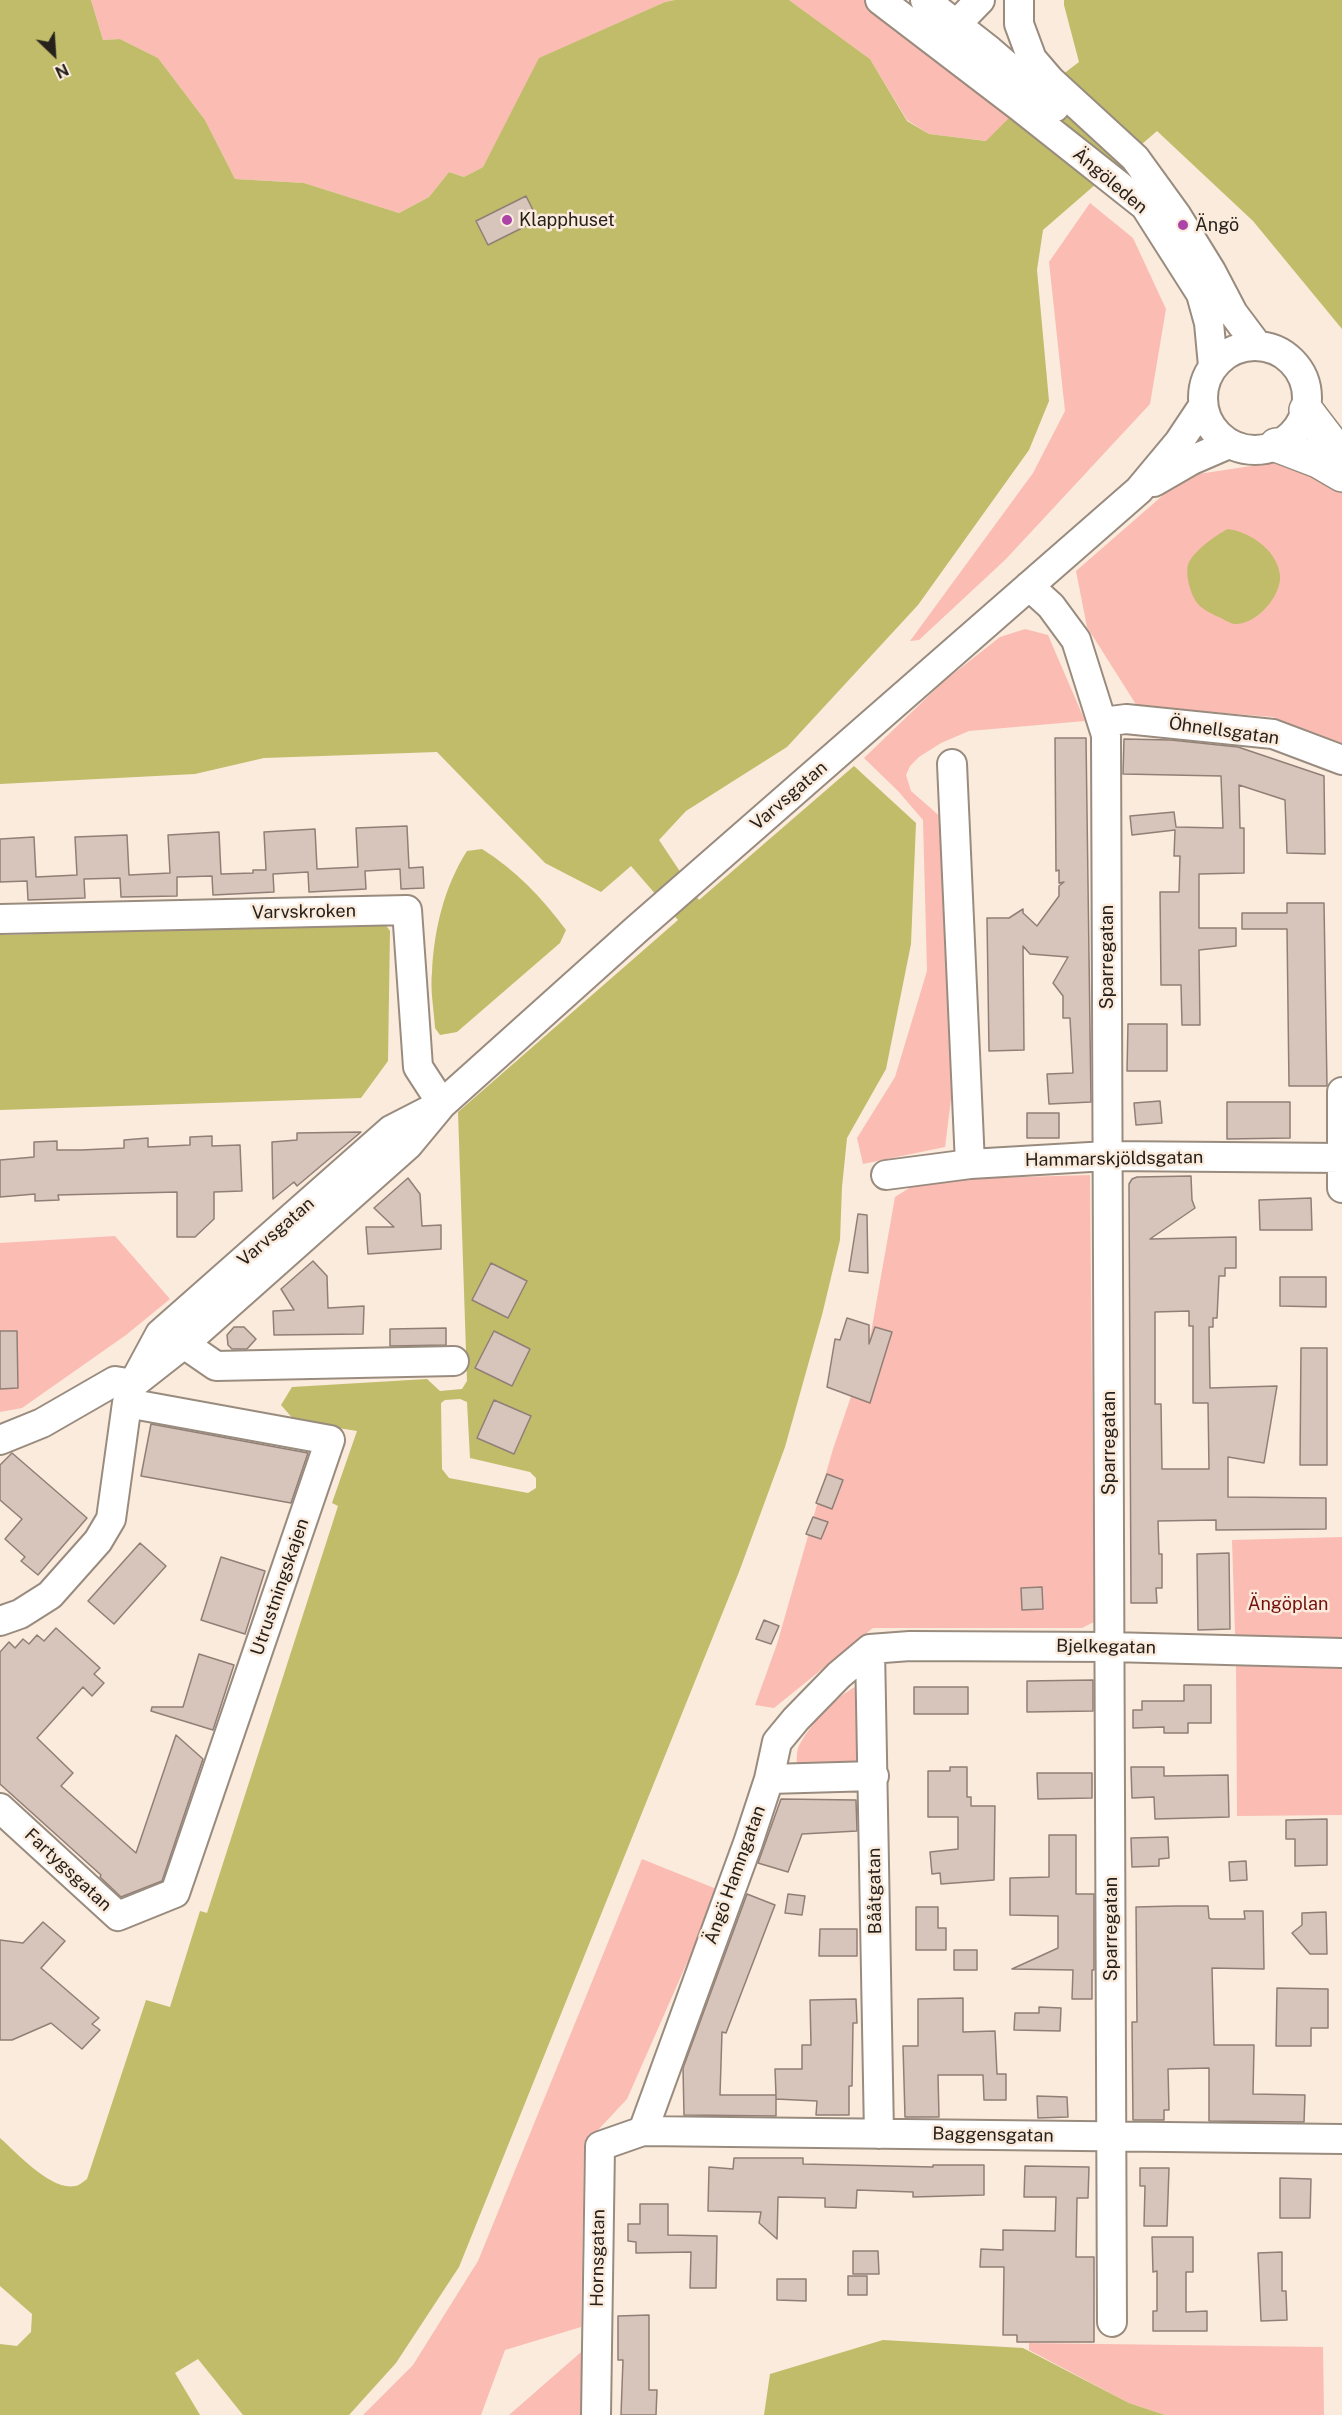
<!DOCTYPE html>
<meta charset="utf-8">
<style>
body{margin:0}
#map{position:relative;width:1342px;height:2415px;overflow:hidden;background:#faebdc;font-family:"Public Sans",sans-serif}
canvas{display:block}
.north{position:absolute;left:24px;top:24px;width:60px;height:60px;-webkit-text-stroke:4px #faebdc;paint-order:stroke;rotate:155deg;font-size:16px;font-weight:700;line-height:24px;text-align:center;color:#27211c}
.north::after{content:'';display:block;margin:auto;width:21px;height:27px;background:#27211c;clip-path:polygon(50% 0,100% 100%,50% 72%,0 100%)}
</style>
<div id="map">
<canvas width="1342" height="2415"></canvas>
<div class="north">N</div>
</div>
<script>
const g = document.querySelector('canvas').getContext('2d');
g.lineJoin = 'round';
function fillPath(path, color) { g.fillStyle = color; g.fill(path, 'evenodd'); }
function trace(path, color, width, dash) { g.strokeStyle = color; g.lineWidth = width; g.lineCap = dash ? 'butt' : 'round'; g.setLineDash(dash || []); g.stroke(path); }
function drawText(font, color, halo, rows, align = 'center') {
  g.font = font + ' "Public Sans",sans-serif'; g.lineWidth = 5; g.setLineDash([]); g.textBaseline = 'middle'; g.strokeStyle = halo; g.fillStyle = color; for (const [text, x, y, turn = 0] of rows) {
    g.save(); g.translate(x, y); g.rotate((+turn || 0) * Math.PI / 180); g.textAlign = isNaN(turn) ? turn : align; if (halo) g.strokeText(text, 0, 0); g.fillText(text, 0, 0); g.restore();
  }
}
const green = new Path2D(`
 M 91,0 L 675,0 L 665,2 L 540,58 L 483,167 L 464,177 L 449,172 L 429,197 L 399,213 L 304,183 L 235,179 L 205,120 L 158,58 L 120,39 L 103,40 Z
 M 789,0 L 880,0 L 1025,110 L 987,141 L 929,134 L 907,120 L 870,59 Z
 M 1090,203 L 1133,238 L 1166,309 L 1150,404 L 1006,559 L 919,640 L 910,641 L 1033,473 L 1065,411 L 1049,262 Z
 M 1278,462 L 1342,481 L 1342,744 L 1273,717 L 1137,706 L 1087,627 L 1076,571 L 1185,476 Z
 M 1025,629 L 1048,635 L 1085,721 L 969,731 L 941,743 L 919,757 L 910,766 L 906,775 L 911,791 L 943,819 L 948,852 L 951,1099 L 945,1147 L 863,1164 L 857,1138 L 895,1077 L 927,971 L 923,820 L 898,791 L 864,758 L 943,682 L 1000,637 Z
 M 1090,1175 L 1094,1622 L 1082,1628 L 873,1628 L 774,1708 L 755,1705 L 777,1644 L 833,1449 L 869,1344 L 895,1197 L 922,1180 Z
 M 115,1236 L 170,1299 L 126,1335 L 22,1408 L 0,1412 L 0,1243 Z
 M 1342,1537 L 1342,1815 L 1237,1816 L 1236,1663 L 1232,1540 Z
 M 857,1686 L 863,1763 L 797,1772 C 797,1765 796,1755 798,1748 C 808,1726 836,1696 857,1686 Z
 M 642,1859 L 719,1890 L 627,2099 L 584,2145 L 581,2327 L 505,2350 L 481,2415 L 363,2415 L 413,2365 L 478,2261 Z
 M 596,2339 L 596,2415 L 509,2415 Z
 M 1029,2343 L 1323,2347 L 1324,2415 L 1165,2415 L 1129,2403 L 1029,2350 Z`);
const water = new Path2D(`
 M 0,0 L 91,0 L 103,40 L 120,39 L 158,58 L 205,120 L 235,179 L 304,183 L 399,213 L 429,197 L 449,172 L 464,177 L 483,167 L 539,58 L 665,2 L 675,0 L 789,0 L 870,59 L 907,121 L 929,134 L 986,141 L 1020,107 L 1079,62 L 1064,5 L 1064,0 L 1342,0 L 1342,329 L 1253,221 L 1157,131 L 1043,230 L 1037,270 L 1049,401 L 1029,450 L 918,605 L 787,747 L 686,811 L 659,840 L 699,900 L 854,766 L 916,823 L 911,944 L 886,1069 L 847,1138 L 842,1187 L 840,1240 L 822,1315 L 785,1447 L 739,1572 L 459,2267 L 396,2363 L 349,2415 L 243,2415 L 198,2359 L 175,2373 L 200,2415 L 0,2415 L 0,2138 C 17,2153 51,2191 75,2186 C 79,2186 84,2181 87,2179 L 146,2000 L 170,2007 L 200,1911 L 207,1913 L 338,1506 L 332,1503 L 357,1431 L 295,1421 L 281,1405 L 292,1387 L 427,1379 L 440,1391 L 462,1389 L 467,1381 L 458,1112 L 678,920 L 631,866 L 601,892 L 545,863 L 437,752 L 264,758 L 195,774 L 0,784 ZM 460,1399 L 467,1402 L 470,1458 L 530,1472 L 536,1478 L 536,1488 L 528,1493 L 449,1478 L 442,1469 L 441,1403 L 445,1400 Z
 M 1228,529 C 1250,532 1277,550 1280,575 C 1282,596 1255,626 1234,624 C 1230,623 1225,620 1221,618 C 1214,615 1203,610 1198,604 C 1191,596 1185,575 1188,565 C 1192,552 1217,534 1228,529 Z
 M 482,849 C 516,870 543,899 566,930 L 560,943 L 457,1032 L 440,1035 L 435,1028 C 434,1010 430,990 432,972 C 434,930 444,887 467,851 Z
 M 385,924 L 390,931 L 388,1061 L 361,1098 L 0,1110 L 0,935 Z
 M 883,2340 L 1023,2348 L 1129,2403 L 1165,2415 L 764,2415 L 770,2374 Z`);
const pier = new Path2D(`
 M 0,2286 L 32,2314 L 31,2332 L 17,2346 L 0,2344 Z`);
const building = new Path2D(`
 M 526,196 L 538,220 L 488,245 L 476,221 Z
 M 1055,738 L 1086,738 L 1091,1102 L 1049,1104 L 1047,1074 L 1073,1073 L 1070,1018 L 1063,1018 L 1063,996 L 1053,983 L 1068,957 L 1030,954 L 1023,946 L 1024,1050 L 989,1051 L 987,918 L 1009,918 L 1023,909 L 1023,913 L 1037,926 L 1059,896 L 1059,886 L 1064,882 L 1059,883 L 1059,870 L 1056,871 Z
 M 1124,739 L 1171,740 L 1238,747 L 1324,776 L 1325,854 L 1287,853 L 1285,800 L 1239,785 L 1240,828 L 1244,828 L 1244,873 L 1199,874 L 1199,928 L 1236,928 L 1236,946 L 1199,950 L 1200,1025 L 1182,1025 L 1181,985 L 1161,985 L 1160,892 L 1179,892 L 1180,856 L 1174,856 L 1175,830 L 1132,835 L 1130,816 L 1174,812 L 1176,827 L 1223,828 L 1221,776 L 1123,774 Z
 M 407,826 L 409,868 L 423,867 L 424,888 L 401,889 L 400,869 L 365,871 L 366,889 L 309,892 L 308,872 L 273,874 L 274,892 L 213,895 L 212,876 L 177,877 L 177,896 L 121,897 L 120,878 L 84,879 L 85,898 L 28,900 L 27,881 L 0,882 L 0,839 L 34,837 L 36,877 L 77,875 L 75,837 L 127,835 L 129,875 L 170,873 L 168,835 L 219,832 L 221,874 L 253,873 L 253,870 L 266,870 L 264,832 L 315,829 L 317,869 L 358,867 L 356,828 Z
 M 1287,903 L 1324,903 L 1327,1086 L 1289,1086 L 1287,929 L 1242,929 L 1242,913 L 1287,913 Z
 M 1128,1024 L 1167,1024 L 1167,1071 L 1127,1071 Z
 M 1160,1101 L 1162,1123 L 1136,1125 L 1134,1103 Z
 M 1227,1102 L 1290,1102 L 1290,1138 L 1227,1139 Z
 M 1027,1113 L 1059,1113 L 1059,1138 L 1027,1138 Z
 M 361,1132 L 297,1186 L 294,1182 L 273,1199 L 272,1142 L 297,1140 L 297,1133 Z
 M 212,1136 L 212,1146 L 240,1145 L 242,1191 L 214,1192 L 214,1219 L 195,1237 L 177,1237 L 177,1192 L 58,1195 L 59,1200 L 35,1201 L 35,1194 L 0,1197 L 0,1160 L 34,1157 L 34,1142 L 57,1141 L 57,1150 L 81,1150 L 124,1148 L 124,1140 L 148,1138 L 148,1147 L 190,1145 L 190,1137 Z
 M 1191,1176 L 1192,1200 L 1195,1208 L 1150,1239 L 1236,1237 L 1236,1268 L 1225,1268 L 1225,1276 L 1219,1276 L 1217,1318 L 1213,1318 L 1213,1327 L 1209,1327 L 1210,1388 L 1277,1386 L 1264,1463 L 1228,1457 L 1228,1497 L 1326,1498 L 1326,1529 L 1216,1530 L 1216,1520 L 1158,1521 L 1159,1554 L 1162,1554 L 1162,1588 L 1156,1588 L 1157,1603 L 1131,1603 L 1129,1184 L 1132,1179 L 1137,1177 ZM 1189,1311 L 1189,1326 L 1193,1326 L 1193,1403 L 1208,1403 L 1209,1469 L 1162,1469 L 1161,1404 L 1155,1404 L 1155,1312 Z
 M 408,1178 L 420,1194 L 422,1226 L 441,1225 L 441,1249 L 368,1254 L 366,1227 L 394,1227 L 374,1208 Z
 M 1311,1198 L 1312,1230 L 1260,1230 L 1259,1200 Z
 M 858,1214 L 867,1215 L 868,1273 L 849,1271 Z
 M 313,1261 L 327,1276 L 328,1308 L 364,1306 L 363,1334 L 274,1335 L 273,1311 L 294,1310 L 281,1289 Z
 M 491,1263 L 527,1281 L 508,1318 L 472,1300 Z
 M 1280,1277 L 1326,1277 L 1326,1307 L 1280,1306 Z
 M 847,1318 L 869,1325 L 869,1344 L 875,1327 L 892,1332 L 870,1403 L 827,1387 L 835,1339 L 840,1340 Z
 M 234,1327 L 244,1327 L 256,1339 L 247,1349 L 232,1349 L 228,1345 L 227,1335 Z
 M 446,1328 L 446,1345 L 390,1346 L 390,1329 Z
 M 0,1331 L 17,1331 L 18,1388 L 0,1389 Z
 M 494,1331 L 530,1349 L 512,1386 L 475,1368 Z
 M 1301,1348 L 1327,1348 L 1327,1465 L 1300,1465 Z
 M 494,1400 L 531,1416 L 514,1454 L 477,1438 Z
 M 151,1424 L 308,1453 L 291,1503 L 141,1476 Z
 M 12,1453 L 87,1518 L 38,1575 L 21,1561 L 25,1557 L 5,1539 L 22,1519 L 0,1500 L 0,1465 Z
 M 827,1474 L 843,1480 L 832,1509 L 816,1503 Z
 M 813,1517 L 828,1522 L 821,1539 L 806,1534 Z
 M 140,1543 L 166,1566 L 114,1624 L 88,1601 Z
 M 1229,1553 L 1230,1629 L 1198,1630 L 1197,1554 Z
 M 221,1557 L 265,1571 L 245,1634 L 201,1620 Z
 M 1042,1587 L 1043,1609 L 1022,1610 L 1021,1588 Z
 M 764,1620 L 779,1626 L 771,1644 L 756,1639 Z
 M 56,1628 L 100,1668 L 94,1674 L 104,1683 L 92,1696 L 83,1687 L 37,1738 L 73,1773 L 61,1786 L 136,1853 L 176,1735 L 203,1759 L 162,1881 L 121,1897 L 100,1877 L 101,1875 L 0,1784 L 0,1652 L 9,1642 L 15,1648 L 23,1639 L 29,1644 L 37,1635 L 44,1641 Z
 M 199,1654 L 234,1665 L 213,1730 L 151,1711 L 152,1707 L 183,1707 Z
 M 1093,1680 L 1093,1711 L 1027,1712 L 1027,1681 Z
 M 1184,1685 L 1211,1685 L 1211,1723 L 1188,1723 L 1188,1733 L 1164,1733 L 1164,1727 L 1133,1728 L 1133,1710 L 1142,1710 L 1142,1701 L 1184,1701 Z
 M 914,1687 L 968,1687 L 968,1714 L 914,1714 Z
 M 950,1767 L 967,1767 L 967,1797 L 971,1797 L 971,1806 L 995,1806 L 994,1880 L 941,1884 L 940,1873 L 932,1874 L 930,1852 L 958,1849 L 958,1817 L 928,1817 L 928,1771 L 950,1771 Z
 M 1131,1767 L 1164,1767 L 1164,1776 L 1228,1775 L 1229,1817 L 1155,1819 L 1154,1797 L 1132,1798 Z
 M 1037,1773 L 1092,1773 L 1092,1798 L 1038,1799 Z
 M 781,1799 L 856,1800 L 857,1831 L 802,1834 L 788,1872 L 758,1863 Z
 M 1327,1819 L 1327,1865 L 1295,1866 L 1295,1839 L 1286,1839 L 1286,1820 Z
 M 1049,1835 L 1076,1835 L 1076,1894 L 1094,1894 L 1094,1970 L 1092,1970 L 1092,1999 L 1072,1999 L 1073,1970 L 1012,1969 L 1058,1948 L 1058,1916 L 1010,1915 L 1010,1878 L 1049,1877 Z
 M 1168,1837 L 1169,1858 L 1159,1859 L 1159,1866 L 1132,1867 L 1131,1838 Z
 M 1246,1861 L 1247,1880 L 1230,1881 L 1229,1862 Z
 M 747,1894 L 775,1905 L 726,2033 L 722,2032 L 720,2095 L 776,2095 L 775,2069 L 802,2069 L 802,2045 L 811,2045 L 810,2000 L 856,1999 L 857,2023 L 853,2023 L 852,2086 L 849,2086 L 849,2115 L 816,2115 L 817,2101 L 776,2099 L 776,2096 L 776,2116 L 684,2115 L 683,2068 Z
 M 788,1894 L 805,1896 L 802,1915 L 785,1913 Z
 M 1177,1906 L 1208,1906 L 1209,1918 L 1211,1919 L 1245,1919 L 1244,1911 L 1263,1911 L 1264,1969 L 1212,1968 L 1214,2045 L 1254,2045 L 1253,2094 L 1305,2095 L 1304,2122 L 1209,2121 L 1209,2068 L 1168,2069 L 1169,2110 L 1164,2110 L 1164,2120 L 1133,2120 L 1132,2022 L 1137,2022 L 1136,1907 Z
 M 916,1907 L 938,1907 L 938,1928 L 946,1928 L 946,1950 L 916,1950 Z
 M 1326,1912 L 1327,1954 L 1310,1954 L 1292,1933 L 1302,1925 L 1302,1913 Z
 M 43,1922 L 65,1941 L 41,1968 L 99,2018 L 92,2024 L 100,2030 L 82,2049 L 51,2023 L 12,2040 L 0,2040 L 0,1940 L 23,1943 Z
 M 820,1929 L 857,1929 L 857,1956 L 819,1956 Z
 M 954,1950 L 977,1950 L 977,1970 L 954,1970 Z
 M 1277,1988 L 1328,1989 L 1328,2028 L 1311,2028 L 1311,2046 L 1276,2046 Z
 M 963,1998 L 963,2032 L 995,2031 L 997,2074 L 1006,2074 L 1006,2100 L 984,2100 L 983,2075 L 938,2075 L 939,2117 L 905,2117 L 903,2046 L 918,2046 L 918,1999 Z
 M 1039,2007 L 1061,2008 L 1060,2031 L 1014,2030 L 1015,2013 L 1039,2013 Z
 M 1037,2096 L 1067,2097 L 1068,2117 L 1038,2118 Z
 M 734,2158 L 803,2158 L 803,2164 L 933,2167 L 933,2165 L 984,2165 L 984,2195 L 913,2197 L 913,2192 L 857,2190 L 856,2208 L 825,2207 L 825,2198 L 778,2197 L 777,2239 L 759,2223 L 761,2212 L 708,2211 L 709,2167 L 733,2169 Z
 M 1025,2166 L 1089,2167 L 1088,2198 L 1077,2198 L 1076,2257 L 1094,2257 L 1094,2342 L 1017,2342 L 1017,2335 L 1003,2335 L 1004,2267 L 980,2267 L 981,2249 L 1003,2250 L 1003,2230 L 1055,2231 L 1056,2197 L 1024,2197 Z
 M 1140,2168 L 1169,2168 L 1167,2226 L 1144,2226 L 1145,2186 L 1140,2186 Z
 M 1280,2178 L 1311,2179 L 1310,2218 L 1280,2218 Z
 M 640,2204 L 668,2204 L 668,2235 L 717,2236 L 716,2288 L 690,2288 L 691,2252 L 636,2253 L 636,2242 L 628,2241 L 628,2224 L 640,2224 Z
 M 1152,2237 L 1193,2237 L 1193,2272 L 1186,2272 L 1186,2312 L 1207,2311 L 1207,2331 L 1153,2331 L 1153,2311 L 1157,2311 L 1157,2271 L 1153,2272 Z
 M 853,2251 L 878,2251 L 879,2274 L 853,2274 Z
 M 1282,2252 L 1282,2291 L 1286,2291 L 1287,2320 L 1261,2321 L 1258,2253 Z
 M 848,2276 L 867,2276 L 867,2295 L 848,2295 Z
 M 777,2279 L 806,2279 L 806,2301 L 777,2300 Z
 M 649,2315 L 649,2390 L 657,2390 L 656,2415 L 621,2415 L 623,2360 L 618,2360 L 618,2316 Z`);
const minor = new Path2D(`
 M 880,0 L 1020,107 L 1145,206 L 1201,294 L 1209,323 L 1213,366
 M 925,0 L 989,50 L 1055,107
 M 1019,0 L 1019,24 L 1032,59 L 1050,80 L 1135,158 L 1177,216 L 1211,271 L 1233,313 L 1257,345
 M 943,38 L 980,0
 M1203 398a52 52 0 1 1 104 0a52 52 0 1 1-104 0Z
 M 1154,482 L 1192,460 L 1229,444
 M 1029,586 L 1051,606 L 1076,640 L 1106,735 L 1112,2322
 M 1103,722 L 1126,719 L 1273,734 L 1342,760
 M 952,764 L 970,1164
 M 0,919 L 407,910 L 418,1067 L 442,1104
 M 1342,1092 L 1342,1188
 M 886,1175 L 970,1164 L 1107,1156 L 1342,1158
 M 184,1344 L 216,1366 L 454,1361
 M 133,1384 L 184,1344 L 408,1145 L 442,1104 L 637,929 L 1139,490 L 1179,442 L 1203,406
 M 0,1440 L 42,1423 L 115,1381 L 133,1384
 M 0,1621 L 20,1614 L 50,1595 L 98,1541 L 111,1519 L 127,1403 L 133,1384 L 160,1334 L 391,1130 L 432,1109
 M 870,1649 L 879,2134
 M 870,1649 L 910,1646 L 1110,1647 L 1342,1653
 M 769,1779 L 874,1776
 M 0,1808 L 118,1916 L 175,1893 L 330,1440 L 127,1403
 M 643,2131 L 748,1843 L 769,1779 L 777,1742 L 796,1719 L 839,1675 L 870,1649
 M 596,2415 L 600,2146 L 643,2131 L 1342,2139`);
const major = new Path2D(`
 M 1306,410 L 1332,444 L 1342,452
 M 1276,445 L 1318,461 L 1342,475`);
const markers = [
 [507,220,6,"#ac43a6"],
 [1183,225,6,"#ac43a6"]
];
const streetNames = [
 ["Ängöleden",1110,181,40],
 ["Öhnellsgatan",1224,731,8],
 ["Varvsgatan",789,796,-41],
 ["Varvskroken",304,912,-1],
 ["Sparregatan",1107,957,-90],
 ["Hammarskjöldsgatan",1114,1159,-1],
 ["Varvsgatan",276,1232,-41],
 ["Sparregatan",1109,1443,-90],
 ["Utrustningskajen",280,1587,-71],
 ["Bjelkegatan",1106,1647,1],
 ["Fartygsgatan",68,1870,43],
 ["Ängö Hamngatan",735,1875,-70],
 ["Bååtgatan",875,1891,-91],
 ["Sparregatan",1111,1929,-90],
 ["Baggensgatan",993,2135,1],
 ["Hornsgatan",598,2258,-89]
];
const poiNames = [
 ["Klapphuset",519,220],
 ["Ängö",1195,225]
];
const parkNames = [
 ["Ängöplan",1288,1604]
];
fillPath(green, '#fbbcb3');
fillPath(water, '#c0bc6a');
fillPath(pier, '#faebdc');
fillPath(building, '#d7c4ba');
trace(building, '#917f77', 1.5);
trace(minor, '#998c7f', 32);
trace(major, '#998c7f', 36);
trace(minor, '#fff', 28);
trace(major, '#fff', 33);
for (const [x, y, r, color] of markers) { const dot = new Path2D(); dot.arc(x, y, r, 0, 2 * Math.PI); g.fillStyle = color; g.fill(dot); trace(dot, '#faebdc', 2); }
drawText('18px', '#27211c', '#faebdc', streetNames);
drawText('18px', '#27211c', '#faebdc', poiNames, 'left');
drawText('18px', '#75100d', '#faebdc', parkNames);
</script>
